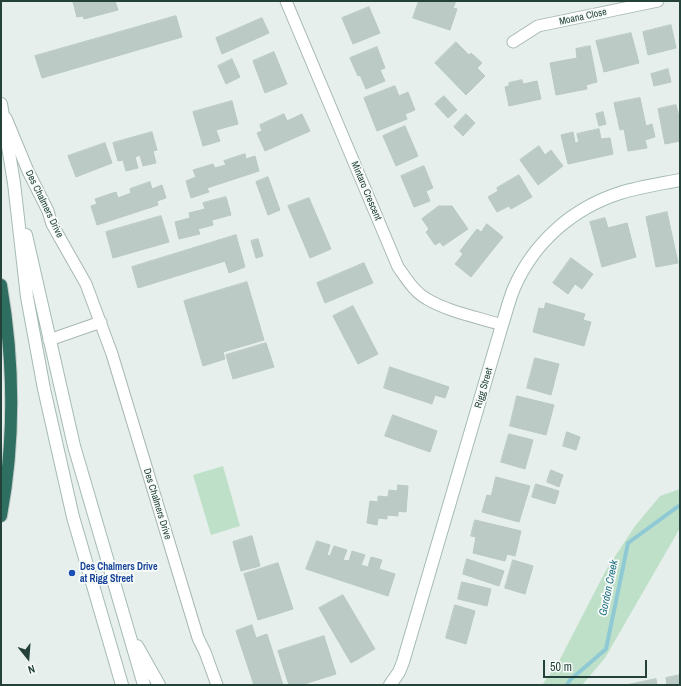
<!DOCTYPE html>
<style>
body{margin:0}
#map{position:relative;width:681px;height:686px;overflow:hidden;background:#e6efeb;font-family:"Archivo Narrow",sans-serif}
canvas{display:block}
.frame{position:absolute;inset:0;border:2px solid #24423a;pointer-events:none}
.north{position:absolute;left:8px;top:638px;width:40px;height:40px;-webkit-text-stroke:3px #f7fbf9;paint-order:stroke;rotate:163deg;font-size:11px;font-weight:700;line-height:16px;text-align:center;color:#24423a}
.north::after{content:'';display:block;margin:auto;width:14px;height:18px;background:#24423a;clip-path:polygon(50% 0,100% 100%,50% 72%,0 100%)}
.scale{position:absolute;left:543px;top:660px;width:104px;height:18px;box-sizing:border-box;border:2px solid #24423a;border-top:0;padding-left:5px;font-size:12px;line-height:14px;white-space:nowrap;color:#24423a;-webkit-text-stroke:3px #f7fbf9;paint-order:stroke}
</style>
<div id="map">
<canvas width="681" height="686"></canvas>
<div class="frame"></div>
<div class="north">N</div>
<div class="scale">50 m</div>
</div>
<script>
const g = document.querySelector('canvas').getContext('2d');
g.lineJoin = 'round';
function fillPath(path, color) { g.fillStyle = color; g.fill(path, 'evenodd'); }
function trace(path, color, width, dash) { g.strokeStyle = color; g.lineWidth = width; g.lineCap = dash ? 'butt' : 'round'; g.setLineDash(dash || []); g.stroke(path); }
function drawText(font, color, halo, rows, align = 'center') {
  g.font = font + ' "Archivo Narrow",sans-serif'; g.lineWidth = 3.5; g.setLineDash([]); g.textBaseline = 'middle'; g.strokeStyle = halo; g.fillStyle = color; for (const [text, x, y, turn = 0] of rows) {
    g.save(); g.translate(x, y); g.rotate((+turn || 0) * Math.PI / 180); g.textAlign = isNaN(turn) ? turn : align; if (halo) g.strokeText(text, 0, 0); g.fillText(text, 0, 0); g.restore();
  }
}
const green = new Path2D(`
 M 223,466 L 240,526 L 211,535 L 193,475 Z
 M 680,489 L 680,528 L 605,658 L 582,685 L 542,685 L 558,663 L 606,570 L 635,526 L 660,496 Z`);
const stream = new Path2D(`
 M 567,685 L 570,680 L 606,649 L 628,543 L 680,505`);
const building = new Path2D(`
 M 77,1 L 115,1 L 118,10 L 84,19 L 83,16 L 77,17 L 73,2 Z
 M 419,1 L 456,1 L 453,8 L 457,9 L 450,30 L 413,18 Z
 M 369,7 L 380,33 L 353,44 L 342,18 Z
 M 176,16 L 182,37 L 42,78 L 35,56 Z
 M 262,18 L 269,33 L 222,54 L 216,38 Z
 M 671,25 L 676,48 L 648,55 L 643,32 Z
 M 631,33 L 639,63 L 604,72 L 596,41 Z
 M 456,42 L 469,55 L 471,53 L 482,63 L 477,68 L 485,76 L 466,95 L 435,63 Z
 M 590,46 L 597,82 L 586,85 L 587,89 L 556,95 L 550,63 L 577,58 L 576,49 Z
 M 377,47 L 385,68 L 380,70 L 385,81 L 366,89 L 360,75 L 358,76 L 350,58 Z
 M 274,52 L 287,84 L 265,93 L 253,61 Z
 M 232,59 L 240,77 L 226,84 L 218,66 Z
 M 668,69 L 671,82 L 654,86 L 651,74 Z
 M 522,80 L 523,84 L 537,81 L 541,99 L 509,106 L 505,87 L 509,86 L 509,83 Z
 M 395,86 L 399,96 L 408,92 L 415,110 L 405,114 L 407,119 L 377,131 L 364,98 Z
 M 444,96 L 457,110 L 448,118 L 435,104 Z
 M 640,98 L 646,126 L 652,124 L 655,137 L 645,140 L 647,148 L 628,151 L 624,129 L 620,130 L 614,103 Z
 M 232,101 L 238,124 L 216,130 L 220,141 L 203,146 L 193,112 Z
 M 676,105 L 679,117 L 680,117 L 680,141 L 665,144 L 658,109 Z
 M 603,112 L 606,124 L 599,126 L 596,114 Z
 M 284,114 L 287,121 L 302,114 L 310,131 L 265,151 L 257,133 L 262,131 L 260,125 Z
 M 466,114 L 475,123 L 463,136 L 454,127 Z
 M 405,126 L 418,156 L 396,166 L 383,136 Z
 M 599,129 L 601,139 L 610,138 L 613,154 L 568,164 L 561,135 L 573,132 L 575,143 L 579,142 L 577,134 Z
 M 152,132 L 157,150 L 153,151 L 156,163 L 143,166 L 140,155 L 135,157 L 138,168 L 126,171 L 123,160 L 118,161 L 113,143 Z
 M 105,143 L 112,163 L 76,177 L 68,156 Z
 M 539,146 L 545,155 L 551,150 L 563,166 L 538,185 L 520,160 Z
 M 245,154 L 246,159 L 255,156 L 259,171 L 207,188 L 209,192 L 191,198 L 186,181 L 196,177 L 193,170 L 213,164 L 215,168 L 226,165 L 224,161 Z
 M 424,166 L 433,188 L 426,191 L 430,201 L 414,207 L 401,176 Z
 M 519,175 L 532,197 L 511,209 L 509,206 L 497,212 L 488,197 L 498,191 L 497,188 Z
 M 268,177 L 280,210 L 268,215 L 256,182 Z
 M 150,182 L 152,189 L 162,185 L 166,198 L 157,201 L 158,205 L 97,225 L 91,206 L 97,204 L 95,199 L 116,192 L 118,198 L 131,193 L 130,189 Z
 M 226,197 L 231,215 L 212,220 L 213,225 L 198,229 L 200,234 L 179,239 L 175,222 L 190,218 L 189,213 L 205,209 L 203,203 Z
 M 309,198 L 331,249 L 310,258 L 288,206 Z
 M 439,206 L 452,206 L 468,229 L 443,246 L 440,242 L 435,245 L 426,232 L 429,229 L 422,219 Z
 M 667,212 L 678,263 L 656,267 L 646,217 Z
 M 161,216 L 169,242 L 113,258 L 106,232 Z
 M 605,218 L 608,228 L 627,223 L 636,257 L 602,267 L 590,222 Z
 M 487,224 L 503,237 L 471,277 L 455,264 L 463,254 L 460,251 L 477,229 L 481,232 Z
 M 236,235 L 245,267 L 229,273 L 225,261 L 138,288 L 132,267 Z
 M 258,239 L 263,256 L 256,258 L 251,241 Z
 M 571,258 L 593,274 L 582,289 L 575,284 L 568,294 L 553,283 Z
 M 364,263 L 373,283 L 325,303 L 317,283 Z
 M 247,282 L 264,340 L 223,352 L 225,359 L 203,366 L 184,301 Z
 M 546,303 L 585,314 L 583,320 L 591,322 L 584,346 L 533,332 L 539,308 L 544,309 Z
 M 353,306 L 378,354 L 358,364 L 333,316 Z
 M 266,343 L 274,367 L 233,379 L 226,355 Z
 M 535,358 L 559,364 L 551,395 L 527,388 Z
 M 390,367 L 449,387 L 445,398 L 435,395 L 432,404 L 384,388 Z
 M 517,396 L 554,405 L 546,435 L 510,426 Z
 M 393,415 L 437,431 L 430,452 L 385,436 Z
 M 567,432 L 580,437 L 576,450 L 563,446 Z
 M 509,434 L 533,440 L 525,469 L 501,462 Z
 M 551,470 L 563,475 L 559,487 L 547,482 Z
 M 496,477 L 530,486 L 519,522 L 482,512 L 487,495 L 491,496 Z
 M 536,484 L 559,491 L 555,504 L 532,497 Z
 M 398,485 L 408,486 L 406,512 L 398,511 L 398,516 L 387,515 L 387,519 L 378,518 L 377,525 L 367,523 L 370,501 L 378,502 L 378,496 L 388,497 L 389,490 L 397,491 Z
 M 475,520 L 521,531 L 515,556 L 507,554 L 505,561 L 473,553 L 476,537 L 471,536 Z
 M 252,536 L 260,566 L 241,571 L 233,542 Z
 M 317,541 L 330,545 L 327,555 L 330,556 L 334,546 L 347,550 L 343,560 L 349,561 L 352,551 L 365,555 L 361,565 L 368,567 L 371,557 L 382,560 L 379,569 L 395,574 L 388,596 L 306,569 Z
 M 467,559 L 504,571 L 499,586 L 463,574 Z
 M 513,560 L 533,566 L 525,594 L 505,588 Z
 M 278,563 L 293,609 L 258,620 L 244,574 Z
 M 462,582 L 491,589 L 487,606 L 458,599 Z
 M 343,595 L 375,649 L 351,663 L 319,608 Z
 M 455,605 L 475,611 L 466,644 L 446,638 Z
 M 252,625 L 256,638 L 267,634 L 283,685 L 254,685 L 236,631 Z
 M 324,636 L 336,674 L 301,685 L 289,685 L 278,651 Z
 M 680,675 L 680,685 L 667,685 L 666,678 Z
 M 656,679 L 657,685 L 626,685 Z`);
const street = new Path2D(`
 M 286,1 L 398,267 C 406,278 414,292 427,299 C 449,312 477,317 502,325
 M 513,42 L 538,26 L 658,1
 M 6,118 L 28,171 L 48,211 L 52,224 L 86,284 L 112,354 L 198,638 L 205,652 L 217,685
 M 49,340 L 101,322`);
const secondary = new Path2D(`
 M 1,104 L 14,183 L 27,297 L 44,389 L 73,517 L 122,685
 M 26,235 L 74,446 L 144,685
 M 137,646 L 159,685
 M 390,685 L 399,672 L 403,662 L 502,325 C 506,313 509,300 514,288 C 534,242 573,208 620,193 C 639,187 660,184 680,180`);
const highway = new Path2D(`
 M 1,285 C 14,361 15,440 1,516`);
const markers = [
 [72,573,4,"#1a4fb4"]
];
const streetNames = [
 ["Moana Close",583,17,-12],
 ["Mintaro Crescent",366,191,67],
 ["Des Chalmers Drive",44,204,64],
 ["Rigg Street",484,388,-74],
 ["Des Chalmers Drive",157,504,73]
];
const transitNames = [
 ["Des Chalmers Drive",80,567],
 ["at Rigg Street",80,579]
];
const waterNames = [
 ["Gordon Creek",609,588,-78]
];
fillPath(green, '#bfe0c8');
trace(stream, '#8ec9d4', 4);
fillPath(building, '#bbcac4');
trace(building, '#b8c9c2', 1);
trace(street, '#a8b8b2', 13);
trace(secondary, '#a4bbb3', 14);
trace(highway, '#c2cac8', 14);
trace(street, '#fff', 11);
trace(secondary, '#fff', 12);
trace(highway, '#2f6f62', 12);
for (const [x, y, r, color] of markers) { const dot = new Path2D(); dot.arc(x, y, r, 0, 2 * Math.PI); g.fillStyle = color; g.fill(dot); trace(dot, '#f7fbf9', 1.5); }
drawText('10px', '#24423a', '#f7fbf9', streetNames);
drawText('bold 10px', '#164399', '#f7fbf9', transitNames, 'left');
drawText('italic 11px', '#1c6f80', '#f7fbf9', waterNames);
</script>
